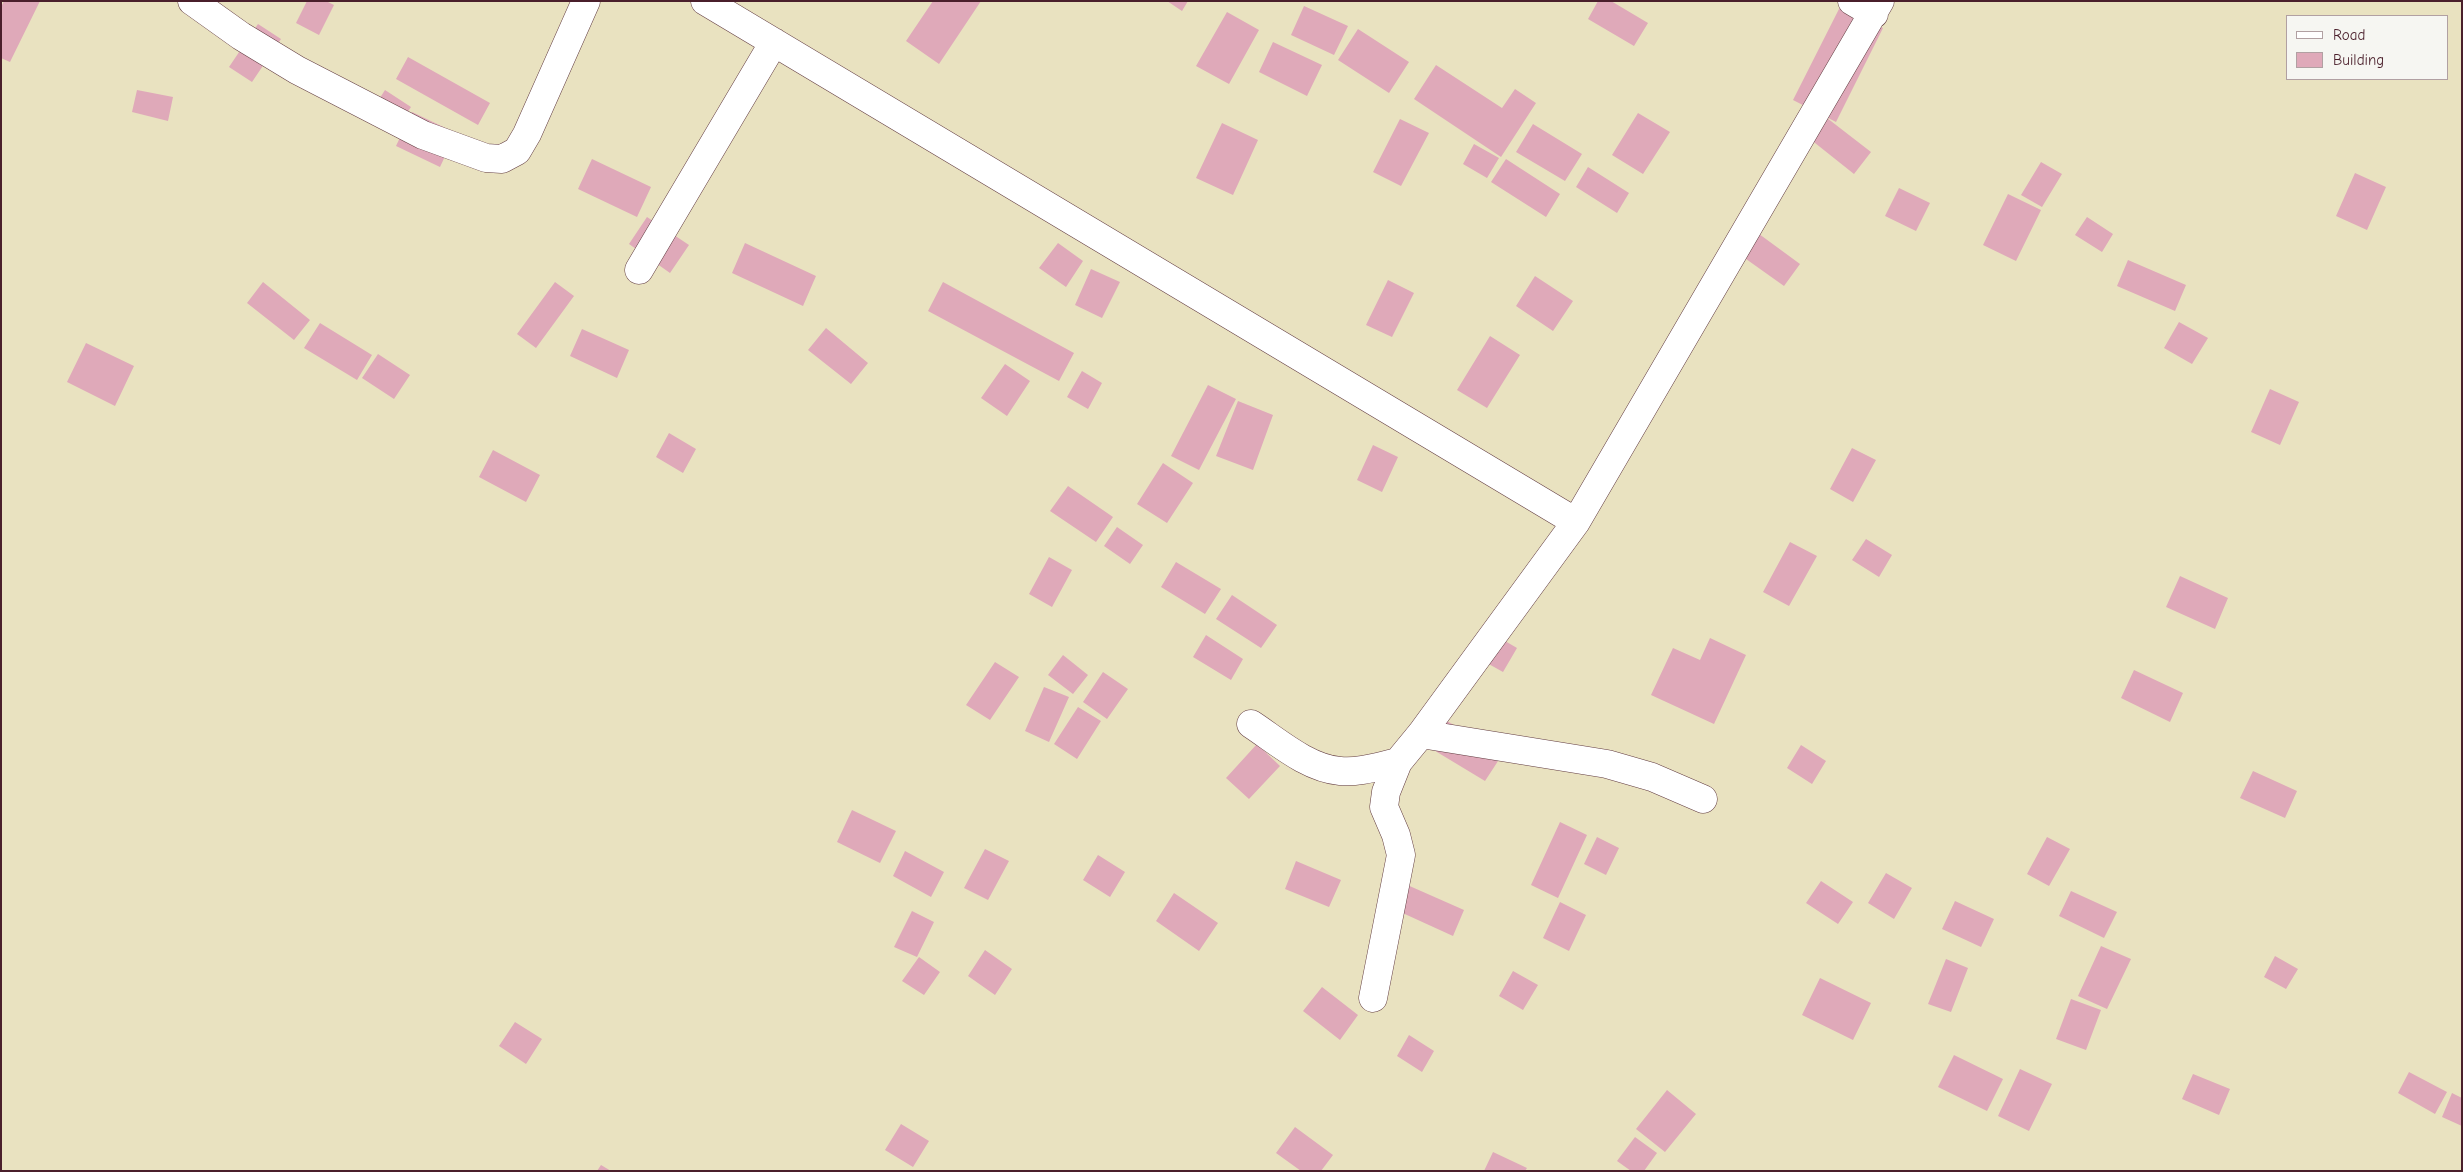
<!DOCTYPE html>
<style>
body{margin:0}
#map{position:relative;width:2463px;height:1172px;overflow:hidden;background:#e9e2c0;font-family:"Comic Neue",sans-serif}
canvas{display:block}
.frame{position:absolute;inset:0;border:2px solid #4a1f2b;pointer-events:none}
.legend{position:absolute;left:2286px;top:15px;width:162px;height:65px;box-sizing:border-box;background:#f6f6f2;border:1px solid #b1a0a2;margin:0;padding:6px 9px;list-style:none;font-size:15px;color:#4a1f2b}
.legend li{display:flex;align-items:center;gap:10px;height:25px}
.legend b{width:25px;border:1px solid #b1a0a2}
</style>
<div id="map">
<canvas width="2463" height="1172"></canvas>
<div class="frame"></div>
<ul class="legend">
<li><b style="height:6px;background:#fff"></b>Road</li>
<li><b style="height:14px;background:#dfa9b9"></b>Building</li>
</ul>
</div>
<script>
const g = document.querySelector('canvas').getContext('2d');
g.lineJoin = 'round';
function fillPath(path, color) { g.fillStyle = color; g.fill(path, 'evenodd'); }
function trace(path, color, width, dash) { g.strokeStyle = color; g.lineWidth = width; g.lineCap = dash ? 'butt' : 'round'; g.setLineDash(dash || []); g.stroke(path); }
const building = new Path2D(`
 M 4,1 L 40,1 L 10,62 L 1,58 L 1,7 Z
 M 307,1 L 326,1 L 334,5 L 319,35 L 296,23 Z
 M 933,1 L 981,1 L 939,64 L 906,41 Z
 M 1167,1 L 1188,1 L 1182,11 Z
 M 1598,1 L 1611,1 L 1648,23 L 1634,46 L 1588,19 Z
 M 1304,6 L 1348,26 L 1334,55 L 1291,35 Z
 M 1840,7 L 1883,28 L 1836,122 L 1793,100 Z
 M 1227,12 L 1259,30 L 1229,84 L 1196,66 Z
 M 258,24 L 281,39 L 252,82 L 229,67 Z
 M 1358,29 L 1409,62 L 1389,93 L 1338,60 Z
 M 1273,42 L 1322,65 L 1307,96 L 1259,72 Z
 M 408,57 L 490,103 L 478,125 L 396,79 Z
 M 1436,65 L 1502,108 L 1515,89 L 1536,103 L 1501,157 L 1414,99 Z
 M 137,90 L 173,97 L 168,121 L 132,112 Z
 M 385,90 L 411,107 L 394,132 L 369,115 Z
 M 412,112 L 456,133 L 440,167 L 396,146 Z
 M 1638,113 L 1670,132 L 1643,174 L 1612,155 Z
 M 1827,118 L 1871,152 L 1854,174 L 1810,139 Z
 M 1400,119 L 1429,133 L 1401,186 L 1373,172 Z
 M 1222,123 L 1258,140 L 1233,195 L 1196,178 Z
 M 1533,124 L 1582,154 L 1565,181 L 1516,152 Z
 M 1474,144 L 1499,158 L 1487,178 L 1463,164 Z
 M 592,159 L 651,187 L 637,217 L 578,189 Z
 M 1506,159 L 1560,194 L 1546,217 L 1491,182 Z
 M 2041,162 L 2062,174 L 2042,207 L 2021,195 Z
 M 1588,167 L 1629,193 L 1617,213 L 1576,187 Z
 M 2355,173 L 2386,187 L 2367,230 L 2336,216 Z
 M 1899,188 L 1930,203 L 1916,231 L 1885,216 Z
 M 2008,194 L 2041,210 L 2016,261 L 1983,245 Z
 M 647,217 L 689,245 L 670,273 L 629,244 Z
 M 2087,217 L 2113,234 L 2102,252 L 2075,235 Z
 M 1755,231 L 1800,264 L 1784,286 L 1739,254 Z
 M 745,243 L 816,276 L 803,306 L 732,273 Z
 M 1058,243 L 1083,261 L 1066,287 L 1039,268 Z
 M 2128,260 L 2186,285 L 2175,311 L 2117,286 Z
 M 1091,269 L 1120,282 L 1102,318 L 1075,305 Z
 M 1535,276 L 1573,301 L 1553,331 L 1516,306 Z
 M 1388,280 L 1414,293 L 1392,337 L 1366,325 Z
 M 263,282 L 310,320 L 294,340 L 247,303 Z
 M 555,282 L 574,296 L 536,348 L 517,334 Z
 M 943,282 L 1074,353 L 1059,381 L 928,311 Z
 M 2179,322 L 2208,338 L 2192,364 L 2164,348 Z
 M 320,323 L 372,355 L 357,380 L 304,348 Z
 M 826,328 L 868,363 L 851,384 L 808,350 Z
 M 582,329 L 629,350 L 617,378 L 570,356 Z
 M 1490,336 L 1520,355 L 1487,408 L 1457,390 Z
 M 86,343 L 134,366 L 115,406 L 67,382 Z
 M 378,354 L 410,375 L 394,399 L 362,378 Z
 M 1005,364 L 1030,381 L 1007,416 L 981,398 Z
 M 1082,371 L 1102,383 L 1088,409 L 1067,397 Z
 M 1208,385 L 1236,399 L 1199,470 L 1171,456 Z
 M 2270,389 L 2299,402 L 2280,445 L 2251,432 Z
 M 1238,401 L 1273,415 L 1253,470 L 1216,456 Z
 M 669,433 L 696,449 L 683,473 L 656,457 Z
 M 1373,445 L 1398,457 L 1382,492 L 1357,480 Z
 M 1852,448 L 1876,460 L 1853,502 L 1830,489 Z
 M 493,450 L 540,475 L 526,502 L 479,477 Z
 M 1163,463 L 1193,483 L 1167,523 L 1137,504 Z
 M 1068,486 L 1113,517 L 1096,542 L 1050,511 Z
 M 1117,527 L 1143,545 L 1130,564 L 1104,546 Z
 M 1866,539 L 1892,555 L 1879,577 L 1852,560 Z
 M 1790,542 L 1817,556 L 1789,606 L 1763,592 Z
 M 1049,557 L 1072,570 L 1052,607 L 1029,594 Z
 M 1176,562 L 1221,589 L 1205,614 L 1161,587 Z
 M 2180,576 L 2228,598 L 2215,629 L 2166,607 Z
 M 1232,595 L 1277,625 L 1261,648 L 1216,619 Z
 M 1493,634 L 1517,648 L 1503,672 L 1478,658 Z
 M 1206,635 L 1243,659 L 1231,680 L 1193,657 Z
 M 1710,638 L 1746,655 L 1714,724 L 1651,695 L 1673,648 L 1700,660 Z
 M 1063,655 L 1088,675 L 1073,694 L 1048,675 Z
 M 995,662 L 1019,677 L 990,720 L 966,705 Z
 M 2134,670 L 2183,693 L 2170,722 L 2121,698 Z
 M 1103,672 L 1128,689 L 1107,719 L 1083,702 Z
 M 1044,687 L 1069,697 L 1049,742 L 1025,731 Z
 M 1078,707 L 1101,721 L 1077,759 L 1054,744 Z
 M 1444,719 L 1502,755 L 1485,781 L 1427,746 Z
 M 1257,744 L 1280,766 L 1249,799 L 1226,778 Z
 M 1801,745 L 1826,761 L 1812,784 L 1787,768 Z
 M 2253,771 L 2297,791 L 2285,818 L 2240,798 Z
 M 852,810 L 896,831 L 880,863 L 837,842 Z
 M 1560,822 L 1587,835 L 1558,898 L 1531,885 Z
 M 1597,837 L 1619,848 L 1606,875 L 1584,864 Z
 M 2047,837 L 2070,849 L 2049,886 L 2027,874 Z
 M 985,849 L 1009,861 L 988,900 L 964,888 Z
 M 905,851 L 944,872 L 931,897 L 893,876 Z
 M 1098,855 L 1125,872 L 1110,897 L 1083,880 Z
 M 1296,861 L 1341,880 L 1329,907 L 1285,889 Z
 M 1886,873 L 1912,888 L 1894,919 L 1868,903 Z
 M 1396,880 L 1464,910 L 1453,936 L 1385,905 Z
 M 1821,881 L 1853,902 L 1838,924 L 1806,903 Z
 M 2071,891 L 2117,912 L 2104,938 L 2059,916 Z
 M 1174,893 L 1218,923 L 1199,951 L 1156,921 Z
 M 1955,901 L 1994,919 L 1981,947 L 1942,929 Z
 M 1560,902 L 1586,915 L 1569,951 L 1543,938 Z
 M 912,911 L 934,922 L 917,957 L 894,947 Z
 M 2101,946 L 2131,959 L 2107,1009 L 2078,996 Z
 M 985,950 L 1012,969 L 995,995 L 968,976 Z
 M 2275,956 L 2298,969 L 2286,989 L 2264,977 Z
 M 919,957 L 940,972 L 924,995 L 902,981 Z
 M 1946,959 L 1968,968 L 1951,1012 L 1928,1004 Z
 M 1513,971 L 1538,985 L 1523,1010 L 1499,996 Z
 M 1820,978 L 1871,1003 L 1853,1040 L 1802,1015 Z
 M 1322,987 L 1358,1015 L 1340,1040 L 1303,1011 Z
 M 2071,999 L 2101,1010 L 2086,1050 L 2056,1039 Z
 M 515,1022 L 542,1039 L 526,1064 L 499,1046 Z
 M 1409,1035 L 1434,1051 L 1422,1072 L 1397,1056 Z
 M 1954,1055 L 2003,1079 L 1987,1111 L 1938,1087 Z
 M 2020,1069 L 2052,1084 L 2029,1131 L 1998,1116 Z
 M 2409,1072 L 2447,1092 L 2435,1114 L 2398,1093 Z
 M 2193,1074 L 2230,1089 L 2219,1115 L 2182,1099 Z
 M 1667,1090 L 1696,1114 L 1665,1152 L 1636,1129 Z
 M 2452,1093 L 2462,1098 L 2462,1126 L 2442,1117 Z
 M 901,1124 L 929,1141 L 913,1167 L 885,1150 Z
 M 1295,1127 L 1333,1155 L 1321,1171 L 1301,1171 L 1276,1153 Z
 M 1635,1137 L 1657,1153 L 1644,1171 L 1631,1171 L 1617,1161 Z
 M 1493,1152 L 1527,1168 L 1525,1171 L 1484,1171 Z
 M 601,1165 L 611,1171 L 597,1171 Z`);
const street = new Path2D(`
 M 192,1 L 241,36 L 297,70 L 423,135 L 486,158 L 502,159 L 517,151 L 527,134 L 586,1
 M 705,1 L 1576,522
 M 1852,1 L 1874,14
 M 639,270 L 774,42
 M 1251,724 C 1277,741 1307,768 1340,771 C 1359,773 1380,766 1398,762
 M 1421,734 L 1607,764 L 1652,777 L 1703,799
 M 1373,998 L 1401,855 L 1396,835 L 1384,807 L 1386,792 L 1398,762 L 1421,734 L 1576,522 L 1880,1`);
fillPath(building, '#dfa9b9');
trace(street, '#623c41', 29);
trace(street, '#fff', 28);
</script>
